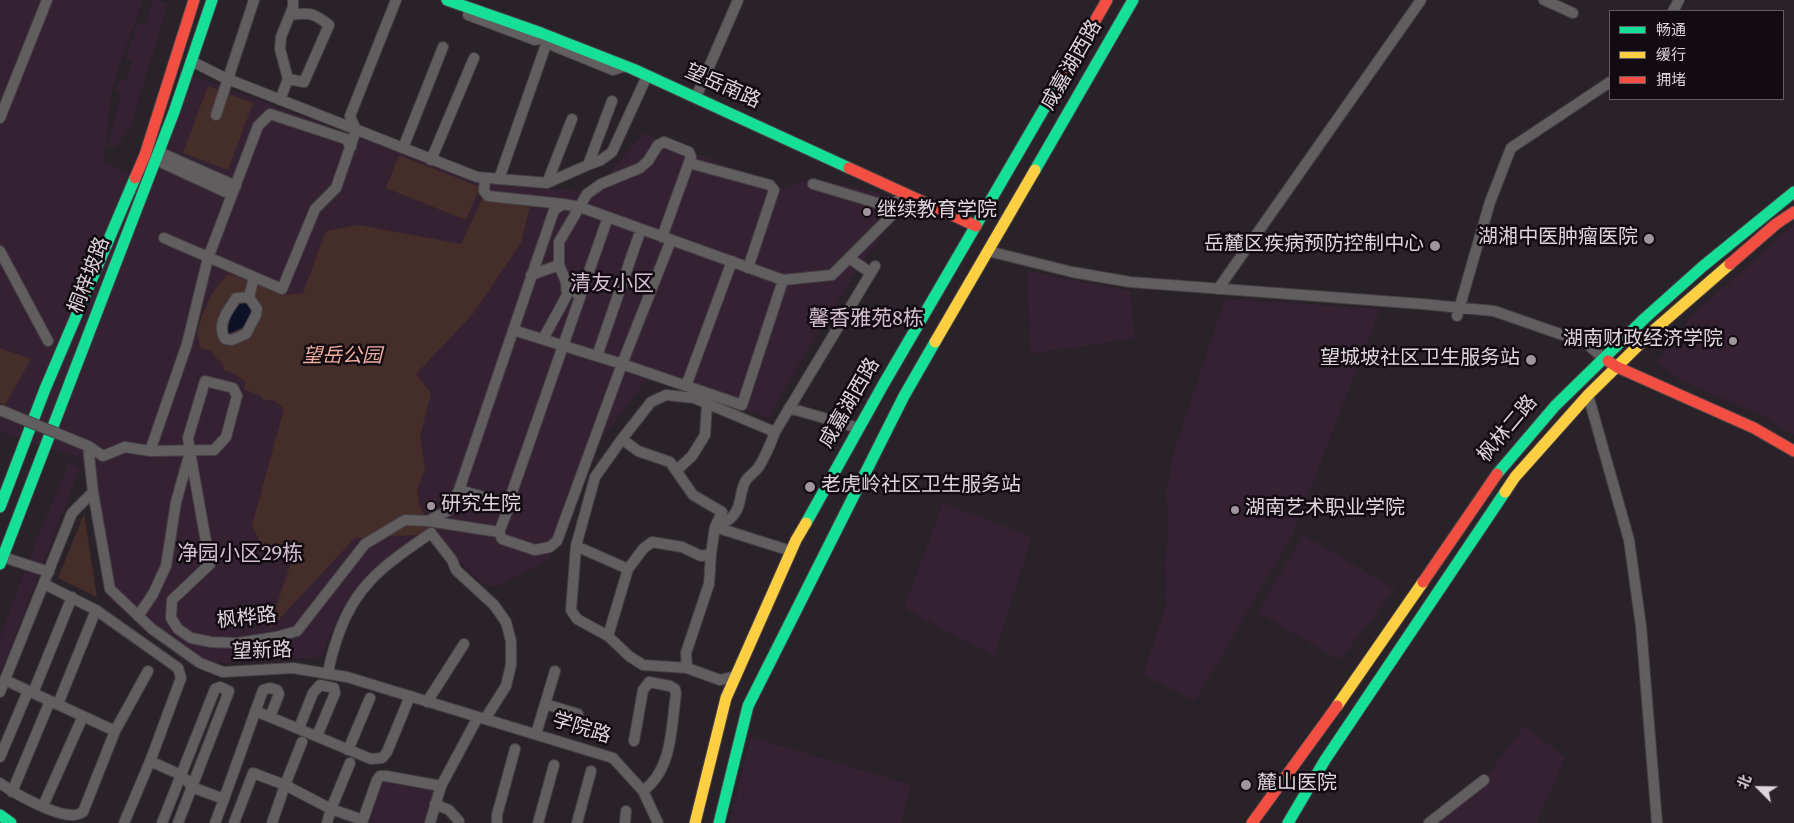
<!DOCTYPE html>
<meta charset="utf-8">
<style>
body{margin:0}
#map{position:relative;width:1794px;height:823px;overflow:hidden;background:#2a2229;font-family:Spectral,"Noto Sans SC",serif}
canvas{display:block}
.legend{position:absolute;left:1609px;top:10px;width:175px;height:90px;box-sizing:border-box;background:#120b11;border:1px solid #645b62;margin:0;padding:6px 9px;list-style:none;font-size:15px;color:#ded4dc}
.legend li{display:flex;align-items:center;gap:10px;height:25px}
.legend b{width:25px;border:1px solid #645b62}
.north{position:absolute;left:1734px;top:763px;width:50px;height:50px;-webkit-text-stroke:4px #120b11;paint-order:stroke;rotate:293deg;font-size:14px;font-weight:700;line-height:20px;text-align:center;color:#ded4dc}
.north::after{content:'';display:block;margin:auto;width:18px;height:22px;background:#ded4dc;clip-path:polygon(50% 0,100% 100%,50% 72%,0 100%)}
</style>
<div id="map">
<canvas width="1794" height="823"></canvas>
<ul class="legend">
<li><b style="height:6px;background:#16e098"></b>畅通</li>
<li><b style="height:6px;background:#ffcf43"></b>缓行</li>
<li><b style="height:6px;background:#f24e42"></b>拥堵</li>
</ul>
<div class="north">北</div>
</div>
<script>
const g = document.querySelector('canvas').getContext('2d');
g.lineJoin = 'round';
function fillPath(path, color) { g.fillStyle = color; g.fill(path, 'evenodd'); }
function trace(path, color, width, dash) { g.strokeStyle = color; g.lineWidth = width; g.lineCap = dash ? 'butt' : 'round'; g.setLineDash(dash || []); g.stroke(path); }
function drawText(font, color, halo, rows, align = 'center') {
  g.font = font + ' Spectral,"Noto Sans SC",serif'; g.lineWidth = 5; g.setLineDash([]); g.textBaseline = 'middle'; g.strokeStyle = halo; g.fillStyle = color; for (const [text, x, y, turn = 0] of rows) {
    g.save(); g.translate(x, y); g.rotate((+turn || 0) * Math.PI / 180); g.textAlign = isNaN(turn) ? turn : align; if (halo) g.strokeText(text, 0, 0); g.fillText(text, 0, 0); g.restore();
  }
}
const built = new Path2D(`
 M 0,0 L 143,0 L 113,84 L 103,163 L 154,185 L 193,76 L 480,182 L 586,192 L 609,173 L 644,133 L 784,188 L 811,178 L 879,193 L 896,215 L 850,281 L 802,359 L 769,418 L 656,377 L 643,384 L 584,463 L 548,561 L 496,587 L 481,582 L 436,539 L 420,534 L 371,570 L 341,610 L 321,657 L 227,663 L 187,662 L 108,598 L 90,496 L 81,458 L 0,431 Z
 M 153,0 L 168,3 L 131,126 L 115,148 L 107,145 L 122,93 L 116,91 L 120,79 L 127,80 L 132,61 L 126,59 L 137,22 L 146,24 Z
 M 1794,224 L 1794,435 L 1761,415 L 1680,380 L 1657,362 L 1688,320 Z
 M 1027,271 L 1130,291 L 1135,338 L 1031,354 Z
 M 1225,299 L 1380,309 L 1292,536 L 1195,701 L 1143,675 L 1166,606 L 1165,562 L 1169,528 L 1166,493 L 1174,452 Z
 M 69,462 L 80,468 L 0,675 L 0,638 L 26,567 Z
 M 943,503 L 1032,537 L 994,656 L 904,608 Z
 M 1303,535 L 1395,589 L 1340,660 L 1258,612 Z
 M 1525,725 L 1565,758 L 1537,822 L 1534,823 L 1439,823 L 1484,780 Z
 M 751,737 L 911,785 L 901,823 L 729,823 Z
 M 383,777 L 441,786 L 433,823 L 370,823 Z`);
const green = new Path2D(`
 M 208,86 L 253,103 L 228,170 L 183,153 Z
 M 399,155 L 480,187 L 466,220 L 386,188 Z
 M 485,193 L 533,194 L 521,243 L 472,315 L 416,374 L 431,393 L 420,437 L 425,468 L 417,492 L 421,509 L 432,525 L 418,535 L 355,538 L 268,631 L 295,551 L 263,548 L 252,525 L 284,409 L 275,401 L 264,400 L 261,396 L 244,389 L 246,382 L 231,372 L 224,370 L 222,362 L 218,360 L 211,351 L 200,348 L 197,332 L 202,316 L 211,295 L 228,273 L 284,295 L 303,293 L 326,231 L 359,225 L 461,244 Z
 M 0,348 L 31,359 L 5,405 L 0,403 Z
 M 84,514 L 97,597 L 58,578 Z`);
const water = new Path2D(`
 M 245,301 L 250,305 L 251,314 L 248,325 L 228,334 C 230,317 229,310 245,301 Z`);
const street = new Path2D(`
 M 1544,0 L 1573,13
 M 1673,11 L 1679,0
 M 468,15 L 535,40 L 548,36
 M 549,36 L 554,46 L 613,70 L 625,66
 M 191,61 L 225,78 L 477,177 L 547,183 L 588,165 L 612,101
 M 288,79 L 304,82 L 329,25 C 314,13 309,12 290,15
 M 696,97 L 738,0
 M 280,100 L 288,79 L 280,49 L 281,37 L 293,7 L 293,0
 M 216,115 L 254,0
 M 0,118 L 47,0
 M 403,148 L 443,47
 M 159,152 L 236,186
 M 156,160 L 232,195
 M 431,160 L 474,58
 M 689,163 L 770,185 L 774,190 L 748,268
 M 588,165 L 601,160 L 612,152 L 647,76
 M 485,178 L 484,191 L 488,196 L 563,204
 M 499,179 L 549,36
 M 547,183 L 572,119
 M 813,184 L 877,203 L 892,203 L 906,198
 M 608,217 L 510,498 L 510,504 L 459,490 L 554,210 L 563,204 L 580,207 L 783,280 L 832,275 L 910,197
 M 164,238 L 282,289 L 315,209 L 336,188 L 356,130 L 350,116 L 396,0
 M 0,251 L 48,341
 M 988,251 L 1072,272 L 1130,282 L 1422,304 L 1494,311 L 1586,343 L 1603,358
 M 849,258 L 871,273
 M 531,275 L 559,265
 M 1218,289 L 1421,0
 M 249,297 L 236,298 C 228,311 216,324 225,339 L 232,340 L 246,334 L 256,315 L 257,309 L 249,297 L 254,277
 M 580,297 L 566,282 L 559,265 L 559,242 L 587,194 L 601,184 L 640,168 L 648,161 L 658,145 L 664,142 L 689,152 L 691,157 L 662,237
 M 1457,316 L 1490,202 L 1511,148 L 1610,82
 M 513,330 L 622,364 L 742,405 L 783,280
 M 543,339 L 567,295 L 566,282
 M 597,356 L 641,229
 M 686,386 L 732,261
 M 1588,395 L 1629,540 L 1641,626 L 1657,823
 M 789,408 L 859,428
 M 622,439 L 638,451 L 670,462 L 693,495 L 722,512 L 715,527 L 711,554
 M 88,446 L 93,492 L 110,589 L 152,629 L 200,663 L 223,672 L 293,668 L 347,677 L 613,758 L 643,791 L 658,823
 M 88,446 L 103,456 L 125,447 L 150,451 L 214,450 L 226,437 L 237,396 L 233,388 L 205,381 L 188,438 L 190,452 L 176,502 L 166,566 L 153,594 L 138,616
 M 150,451 L 187,344 L 208,258 L 258,126 L 270,114 L 346,139 L 351,147
 M 190,452 L 210,564 L 172,600 L 171,618 L 178,629 L 191,638 L 211,642 L 237,643 L 276,637 L 297,631 L 365,544 L 405,520 L 428,521 L 499,532
 M 676,471 L 692,456 L 705,435 L 707,404
 M 510,504 L 499,532 L 502,539 L 535,550 L 550,547 L 557,541 L 622,364 L 671,240
 M 719,519 L 727,521 C 743,510 738,497 745,482 C 747,477 754,473 758,468 C 766,456 770,445 775,432
 M 428,521 L 449,510 L 459,490
 M 715,527 L 791,551
 M 576,546 L 628,569 L 608,636
 M 3,557 L 49,572
 M 628,569 L 643,549 L 652,542 L 682,547 L 701,556 L 711,554 L 709,584 L 686,653 L 687,668
 M 44,584 L 96,610 L 178,668 L 181,678 L 151,759 L 124,823
 M 328,674 C 330,659 334,647 339,633 C 357,582 388,563 431,533 L 452,560 L 456,570 L 494,605 L 506,622 L 511,641 L 511,665 L 506,686 L 485,719
 M 736,676 L 720,680 L 687,668 L 643,665 L 629,656 L 608,636 L 577,619 L 571,610 L 576,546 L 595,477 L 622,439 L 651,402 L 666,395 L 694,398 L 775,432 L 875,266
 M 0,692 L 72,513 L 93,492
 M 33,693 L 72,597
 M 427,702 L 464,644
 M 58,704 L 96,610
 M 545,704 L 578,714
 M 270,717 L 371,759 L 382,758 L 387,752 L 410,696
 M 299,728 L 313,693 L 320,685 L 334,688 L 335,693 L 317,736
 M 115,731 L 148,671
 M 536,734 L 555,671
 M 634,741 L 643,690 L 649,682 L 670,686 L 675,689 L 676,694 C 671,727 673,769 643,791
 M 302,742 L 285,785 L 331,809 L 350,763
 M 348,750 L 370,698
 M 0,757 L 28,691
 M 150,761 L 181,775 L 194,788 L 224,799 L 215,823
 M 0,783 C 15,794 52,814 71,815 C 75,816 79,814 83,812 L 115,731 L 5,680
 M 441,786 L 478,717
 M 12,792 L 50,701
 M 224,799 L 263,690 L 270,688 L 277,690 L 279,694 L 270,717 L 255,711
 M 435,804 L 449,810 L 459,821
 M 43,806 L 83,716
 M 363,820 L 377,780 L 380,776 L 386,776 L 441,786 L 430,823
 M 162,823 L 215,689 L 220,687 L 229,691 L 178,823
 M 234,823 L 253,773 L 285,785 L 272,823
 M 327,823 L 331,809 L 363,820 L 362,823
 M 497,823 L 497,815 L 515,749
 M 538,823 L 554,765
 M 577,823 L 591,771
 M 625,823 L 626,811
 M 1429,823 L 1484,780`);
const fast = new Path2D(`
 M 447,0 L 541,33 L 633,69 L 849,168
 M 1035,170 L 1133,0
 M 1497,474 L 1555,406 L 1645,318 L 1702,267 L 1794,192
 M 0,507 L 45,389 L 135,178
 M 806,523 L 883,385 L 1059,83
 M 0,564 L 174,112 L 212,0
 M 0,815 L 11,823
 M 719,823 L 748,706 L 904,396 L 935,342
 M 1288,823 L 1325,760 L 1505,492`);
const slow = new Path2D(`
 M 935,342 L 1035,170
 M 1505,492 L 1515,477 L 1588,395 L 1653,331 L 1730,264
 M 1337,706 L 1423,582
 M 695,823 L 726,698 L 796,540 L 806,523`);
const jam = new Path2D(`
 M 1059,83 L 1107,0
 M 849,168 L 976,226
 M 135,178 L 145,155 L 194,0
 M 1730,264 L 1776,224 L 1794,212
 M 1608,361 L 1617,367 L 1754,428 L 1794,451
 M 1423,582 L 1497,474
 M 1252,823 L 1337,706`);
const streetBridge = new Path2D(`
 M 0,410 L 88,446`);
const markers = [
 [867,212,5,"#9f969d"],
 [1649,239,6,"#9f969d"],
 [1435,246,6,"#9f969d"],
 [1733,341,5,"#9f969d"],
 [1531,360,6,"#9f969d"],
 [810,487,6,"#9f969d"],
 [431,506,5,"#9f969d"],
 [1235,510,5,"#9f969d"],
 [1246,785,6,"#9f969d"]
];
const streetNames = [
 ["咸嘉湖西路",1073,66,-60],
 ["望岳南路",722,88,24],
 ["桐梓坡路",91,276,-69],
 ["咸嘉湖西路",851,404,-60],
 ["枫林二路",1509,430,-50],
 ["枫桦路",247,620,-6],
 ["望新路",262,653,-2],
 ["学院路",581,730,17]
];
const poiNames = [
 ["继续教育学院",877,212],
 ["湖湘中医肿瘤医院",1638,239,"right"],
 ["岳麓区疾病预防控制中心",1424,246,"right"],
 ["湖南财政经济学院",1723,341,"right"],
 ["望城坡社区卫生服务站",1520,360,"right"],
 ["老虎岭社区卫生服务站",821,487],
 ["研究生院",441,506],
 ["湖南艺术职业学院",1245,510],
 ["麓山医院",1257,785]
];
const parkNames = [
 ["望岳公园",342,358]
];
const neighbourhoodNames = [
 ["清友小区",612,286],
 ["馨香雅苑8栋",866,321],
 ["净园小区29栋",240,556]
];
fillPath(built, '#342232');
fillPath(green, '#452d29');
fillPath(water, '#0c1127');
trace(street, '#463f45', 12);
trace(fast, '#463f45', 13);
trace(slow, '#463f45', 13);
trace(jam, '#463f45', 13);
trace(street, '#615e5f', 10);
trace(fast, '#16e098', 11);
trace(slow, '#ffcf43', 11);
trace(jam, '#f24e42', 11);
trace(streetBridge, '#463f45', 12, []);
trace(streetBridge, '#615e5f', 10);
for (const [x, y, r, color] of markers) { const dot = new Path2D(); dot.arc(x, y, r, 0, 2 * Math.PI); g.fillStyle = color; g.fill(dot); trace(dot, '#120b11', 2); }
drawText('20px', '#ded4dc', '#120b11', streetNames);
drawText('20px', '#ded4dc', '#120b11', poiNames, 'left');
drawText('italic 20px', '#eeac9d', '#120b11', parkNames);
drawText('21px', '#d4bfd1', '#120b11', neighbourhoodNames);
</script>
